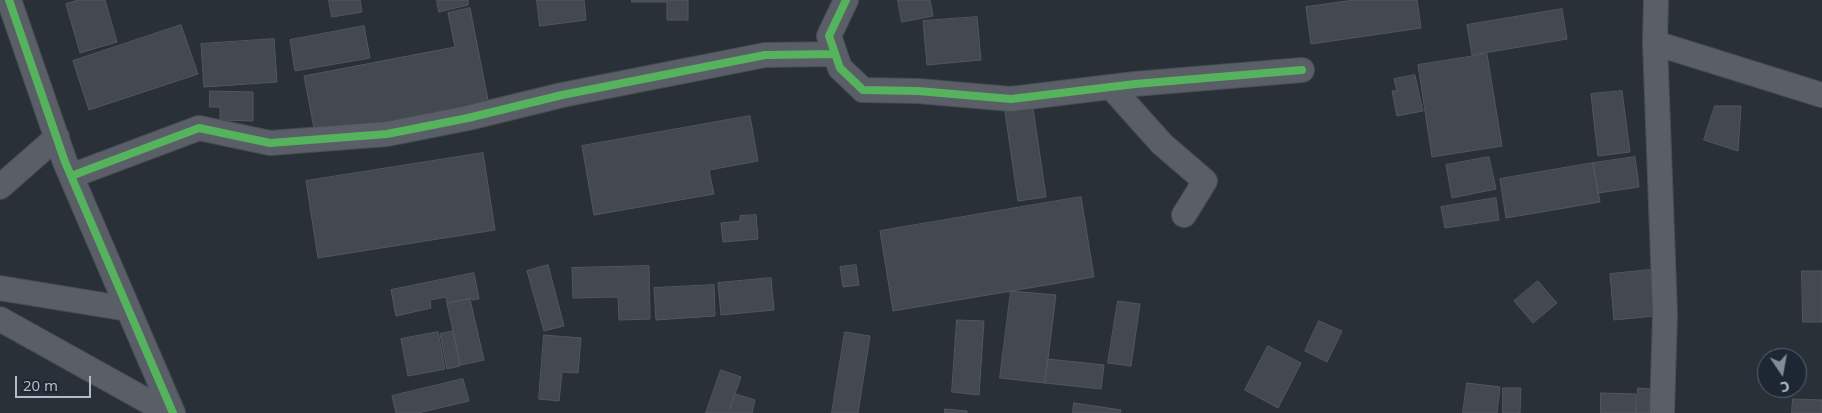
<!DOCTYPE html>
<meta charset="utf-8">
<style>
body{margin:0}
#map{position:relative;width:1822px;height:413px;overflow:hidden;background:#2a3038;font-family:"Noto Sans",sans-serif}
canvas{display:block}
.north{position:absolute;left:1757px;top:348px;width:50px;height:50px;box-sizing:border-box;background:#1d2633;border:1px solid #59626f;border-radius:50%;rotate:168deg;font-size:14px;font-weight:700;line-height:20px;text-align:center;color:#b4bcc9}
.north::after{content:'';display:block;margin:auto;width:18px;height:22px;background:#848b96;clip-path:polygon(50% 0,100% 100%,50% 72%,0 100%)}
.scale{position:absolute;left:15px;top:376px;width:76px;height:22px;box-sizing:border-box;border:2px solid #b4bcc9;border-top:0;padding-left:6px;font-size:15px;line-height:18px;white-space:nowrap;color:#b4bcc9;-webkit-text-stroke:4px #1d2633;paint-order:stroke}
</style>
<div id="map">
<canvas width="1822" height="413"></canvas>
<div class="north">С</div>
<div class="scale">20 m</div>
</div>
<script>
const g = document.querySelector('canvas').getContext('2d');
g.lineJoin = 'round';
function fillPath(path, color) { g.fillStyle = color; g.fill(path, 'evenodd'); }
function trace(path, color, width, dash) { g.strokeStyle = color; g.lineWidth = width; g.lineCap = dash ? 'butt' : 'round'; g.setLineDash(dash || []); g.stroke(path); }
const building = new Path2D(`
 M 79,0 L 105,0 L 117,42 L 80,53 L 66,4 Z
 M 329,0 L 360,0 L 362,12 L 332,17 Z
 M 437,0 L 468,0 L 468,5 L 439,12 Z
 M 537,0 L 584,0 L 586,20 L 540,26 Z
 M 632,0 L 688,0 L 688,20 L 667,20 L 667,2 L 632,2 Z
 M 898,0 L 930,0 L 933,16 L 902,22 Z
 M 1355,0 L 1417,0 L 1421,28 L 1311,44 L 1306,7 Z
 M 470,8 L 489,105 L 316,139 L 304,76 L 455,47 L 448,13 Z
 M 1562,9 L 1567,39 L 1472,55 L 1467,25 Z
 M 977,17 L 981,60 L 927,65 L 923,21 Z
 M 181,25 L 198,74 L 89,110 L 73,61 Z
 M 364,26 L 370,58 L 295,71 L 290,40 Z
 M 274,39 L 277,82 L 204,87 L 201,44 Z
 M 1487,54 L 1502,146 L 1432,157 L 1418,65 Z
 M 1415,75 L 1423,111 L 1397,116 L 1392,91 L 1397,91 L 1394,79 Z
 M 210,91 L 253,92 L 253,121 L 220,120 L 220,107 L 210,107 Z
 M 1622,91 L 1630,152 L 1598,156 L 1591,94 Z
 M 1715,106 L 1741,106 L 1738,151 L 1704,140 Z
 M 1033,108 L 1046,197 L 1018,201 L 1005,112 Z
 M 750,116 L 758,161 L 709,170 L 714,194 L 594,215 L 582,146 Z
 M 483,153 L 495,230 L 318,258 L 306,181 Z
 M 1489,157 L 1496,189 L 1452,198 L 1446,165 Z
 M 1635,157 L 1639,187 L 1598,193 L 1593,163 Z
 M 1593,163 L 1600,202 L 1506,218 L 1500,179 Z
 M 1081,197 L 1094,277 L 893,311 L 880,231 Z
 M 1496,198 L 1499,220 L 1445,228 L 1441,207 Z
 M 756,215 L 758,239 L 723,242 L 721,223 L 740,221 L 740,216 Z
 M 548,265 L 564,326 L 544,331 L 527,271 Z
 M 856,265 L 859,285 L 843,287 L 840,267 Z
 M 649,266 L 650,319 L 619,320 L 618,297 L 573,298 L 572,268 Z
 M 1650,270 L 1654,316 L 1614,320 L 1610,274 Z
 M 1802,271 L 1822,271 L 1822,322 L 1803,322 Z
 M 474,273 L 479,299 L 472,300 L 472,298 L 447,303 L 446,297 L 430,300 L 431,308 L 396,316 L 391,290 Z
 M 771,278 L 774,310 L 721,315 L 718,283 Z
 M 1538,281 L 1557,303 L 1533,323 L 1514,301 Z
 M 714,285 L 715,316 L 656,320 L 654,288 Z
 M 1011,291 L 1056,295 L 1045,383 L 1000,378 Z
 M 470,299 L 484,360 L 461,365 L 447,304 Z
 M 1118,301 L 1140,304 L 1131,366 L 1108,363 Z
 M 957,320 L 984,321 L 979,395 L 952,392 Z
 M 1319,321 L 1342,331 L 1327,362 L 1305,351 Z
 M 453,331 L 460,366 L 447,369 L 440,334 Z
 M 438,332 L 445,369 L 408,376 L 401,339 Z
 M 845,332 L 870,336 L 858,413 L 832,413 Z
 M 544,335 L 581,338 L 578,373 L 562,372 L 559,401 L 539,399 Z
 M 1268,346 L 1301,363 L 1278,408 L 1245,390 Z
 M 1048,359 L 1104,365 L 1101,389 L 1045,383 Z
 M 721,370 L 741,377 L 728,413 L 706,413 Z
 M 463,379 L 469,401 L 418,413 L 396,413 L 392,396 Z
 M 1467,383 L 1500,387 L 1497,413 L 1463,413 Z
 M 1503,388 L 1521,388 L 1520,413 L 1503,413 Z
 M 1638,388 L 1650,389 L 1649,413 L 1637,413 Z
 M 1601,393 L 1636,394 L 1636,413 L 1601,413 Z
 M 735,394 L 755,400 L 752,413 L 730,413 Z
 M 1793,399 L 1822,400 L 1822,413 L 1792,413 Z
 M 1074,403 L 1121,410 L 1120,413 L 1073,413 Z
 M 945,409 L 967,411 L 967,413 L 945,413 Z`);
const minor = new Path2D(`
 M 9,0 L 65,162 L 173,413
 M 846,0 L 829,36 L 840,68 L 863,90 L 918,91 L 1011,99 L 1135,84 L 1302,70
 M 1656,0 L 1655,43 L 1822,95
 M 1655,43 L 1665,313 L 1662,413
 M 1111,87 L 1162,144 L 1205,181 L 1184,215
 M 71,176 L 199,128 L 270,143 L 387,134 L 468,118 L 562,95 L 765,55 L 835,54
 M 0,187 L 57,137
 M 0,288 L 128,309
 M 0,319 L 169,413`);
const cycleway = new Path2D(`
 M 9,0 L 65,162 L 173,413
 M 846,0 L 829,36 L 840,68 L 863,90 L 918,91 L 1011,99 L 1135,84 L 1302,70
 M 71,176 L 199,128 L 270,143 L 387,134 L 468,118 L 562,95 L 765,55 L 835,54`);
fillPath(building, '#444950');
trace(building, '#52575f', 1);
trace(minor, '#484c53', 26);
trace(minor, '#5a5e66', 24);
trace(cycleway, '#56b35d', 8);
</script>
